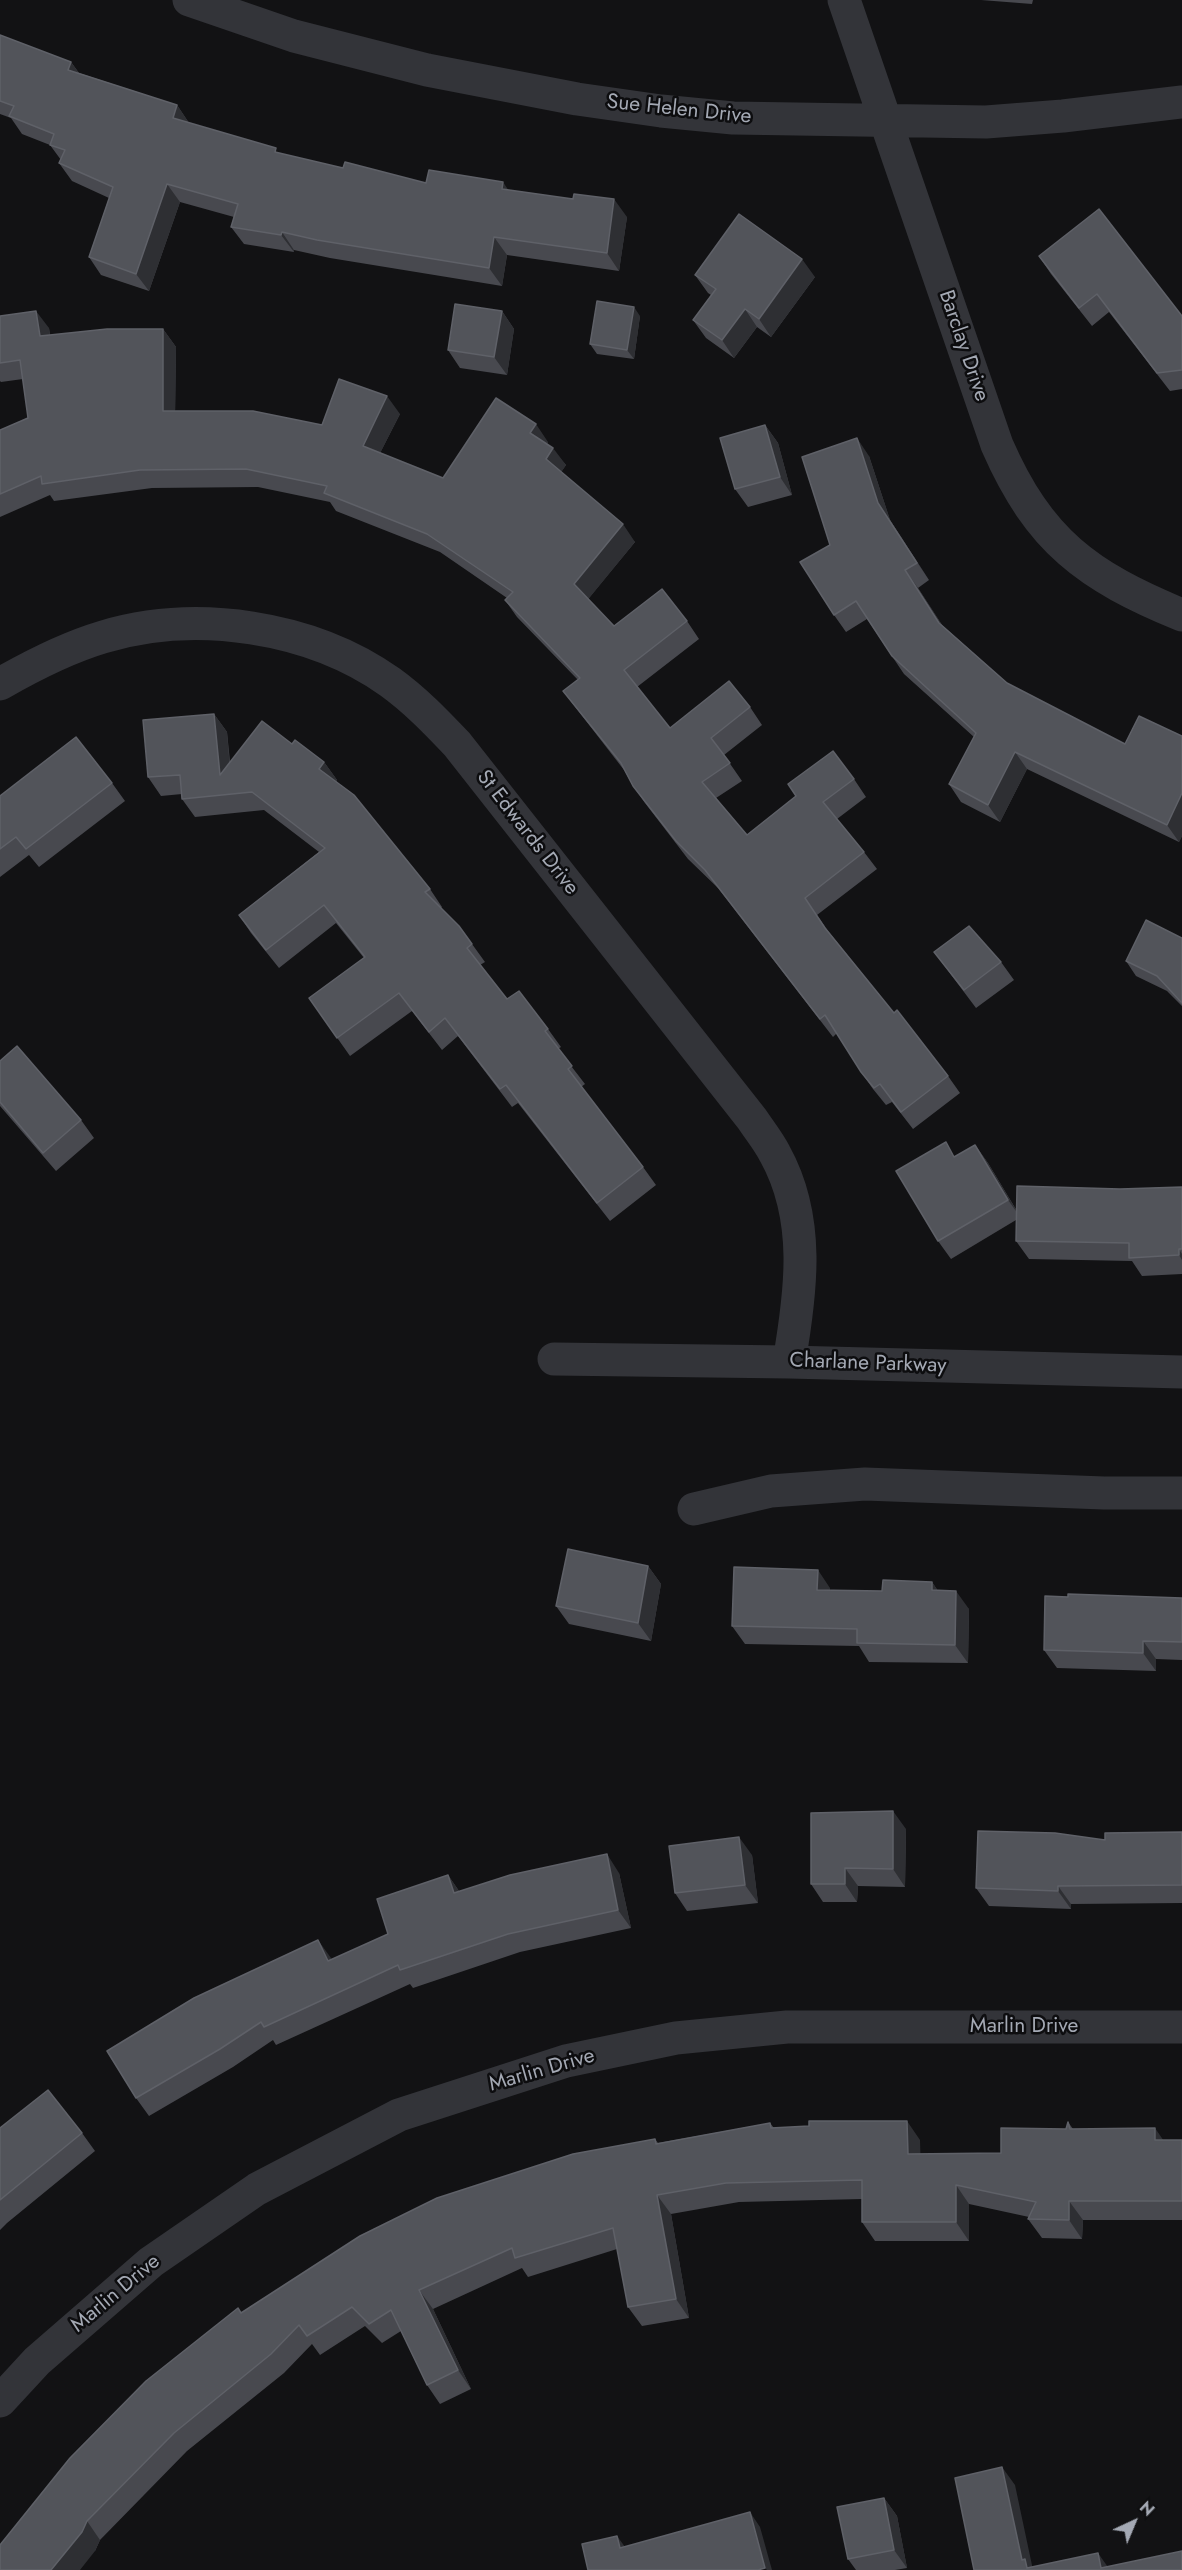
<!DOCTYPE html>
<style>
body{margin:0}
#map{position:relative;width:1182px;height:2570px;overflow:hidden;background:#121214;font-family:Jost,sans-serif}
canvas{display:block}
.north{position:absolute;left:1104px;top:2492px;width:60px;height:60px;-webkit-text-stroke:4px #0d0d0f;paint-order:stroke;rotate:44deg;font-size:16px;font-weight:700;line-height:24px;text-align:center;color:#a4a9b4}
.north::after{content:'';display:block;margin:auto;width:21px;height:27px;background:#a4a9b4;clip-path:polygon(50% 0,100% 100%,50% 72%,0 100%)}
</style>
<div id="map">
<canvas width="1182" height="2570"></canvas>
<div class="north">N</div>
</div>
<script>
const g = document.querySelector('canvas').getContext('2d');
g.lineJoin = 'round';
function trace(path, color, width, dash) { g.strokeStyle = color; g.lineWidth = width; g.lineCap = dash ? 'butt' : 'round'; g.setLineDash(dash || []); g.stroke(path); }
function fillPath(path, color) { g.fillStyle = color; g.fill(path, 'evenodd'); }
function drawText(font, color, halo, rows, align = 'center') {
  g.font = font + ' Jost,sans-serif'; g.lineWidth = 5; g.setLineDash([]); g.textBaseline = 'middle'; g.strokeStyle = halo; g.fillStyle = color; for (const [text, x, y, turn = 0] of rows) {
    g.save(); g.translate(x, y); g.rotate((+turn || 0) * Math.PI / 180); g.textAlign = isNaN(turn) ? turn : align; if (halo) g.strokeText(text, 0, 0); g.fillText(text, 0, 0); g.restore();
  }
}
const minor = new Path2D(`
 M 189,0 L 294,36 L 427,70 L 577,99 L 661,111 L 733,118 L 986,122 L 1063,116 L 1182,102
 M 844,0 L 997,445 C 1039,541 1087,576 1182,615
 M 0,684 C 33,665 66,648 103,637 C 196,609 311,626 390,682 C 415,700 436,722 457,744 L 752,1119 C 760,1131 769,1142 775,1154 C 811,1219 801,1292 789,1362
 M 554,1359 L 789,1362 L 1182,1372
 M 694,1509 L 771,1491 L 865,1484 L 1104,1493 L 1182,1493
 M 0,2401 L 37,2361 L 151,2262 L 257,2189 L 399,2115 L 566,2061 L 676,2038 L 787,2027 L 1182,2027`);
const wall = new Path2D(`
 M 981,0 L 1033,0 L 1032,4 Z
 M 0,35 L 71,62 L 79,73 L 177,105 L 189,123 L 279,153 L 343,168 L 426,183 L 509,190 L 627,217 L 619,271 L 507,255 L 502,286 L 330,258 L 294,250 L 294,252 L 244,244 L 231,227 L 234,217 L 180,202 L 149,291 L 101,275 L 89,257 L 109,198 L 72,181 L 59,163 L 61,160 L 50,145 L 22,134 L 11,118 L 0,114 Z
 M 1039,256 L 1182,316 L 1182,389 L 1170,391 L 1109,312 L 1092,326 L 1051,274 Z
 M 695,275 L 815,277 L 771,337 L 757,327 L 734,358 L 706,338 L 693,320 L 711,295 L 708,293 Z
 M 502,311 L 514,329 L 507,375 L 460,368 L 448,350 Z
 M 0,316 L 49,328 L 50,335 L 163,329 L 176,347 L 175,411 L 322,425 L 400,414 L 380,453 L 443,478 L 548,442 L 547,444 L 566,465 L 561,472 L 635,542 L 588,599 L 614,626 L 687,621 L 699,639 L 637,687 L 670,728 L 750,707 L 762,725 L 724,755 L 742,781 L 716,798 L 747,835 L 796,796 L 788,784 L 854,779 L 866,797 L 837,819 L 864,852 L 877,869 L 817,915 L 828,931 L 894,1013 L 948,1076 L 960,1093 L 913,1129 L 892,1102 L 886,1105 L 873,1089 L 861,1072 L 837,1033 L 833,1037 L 718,888 L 688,859 L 645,803 L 633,786 L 624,770 L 576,708 L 563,691 L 578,680 L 517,617 L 505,600 L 507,598 L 440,552 L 336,511 L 330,502 L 258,487 L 152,488 L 54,501 L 50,495 L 0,517 L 0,430 L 28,418 L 23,379 L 1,382 L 0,381 Z
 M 640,316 L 634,359 L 597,354 L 590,344 Z
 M 765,425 L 778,443 L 792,495 L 748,507 L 735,489 Z
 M 869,456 L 890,520 L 929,580 L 918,588 L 942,625 L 1007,683 L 1125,744 L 1182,736 L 1182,836 L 1179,842 L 1027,769 L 1000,822 L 961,802 L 949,784 L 974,737 L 904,674 L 867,619 L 846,632 L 834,615 L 830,545 Z
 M 214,714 L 227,732 L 230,762 L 292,744 L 324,762 L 337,780 L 336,781 L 430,889 L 442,907 L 441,908 L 459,926 L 485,962 L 480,965 L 507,999 L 548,1029 L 561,1047 L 558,1049 L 585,1084 L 581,1087 L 643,1167 L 656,1185 L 610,1221 L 518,1103 L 512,1107 L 458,1036 L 442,1050 L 412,1011 L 350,1056 L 309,998 L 364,958 L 336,923 L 279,968 L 251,933 L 239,915 L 319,852 L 264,810 L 195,817 L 182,799 L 182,794 L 161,796 L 148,777 Z
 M 112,783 L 125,801 L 39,867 L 29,855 L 0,877 L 0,796 Z
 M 1182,938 L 1182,1006 L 1167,991 L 1136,976 L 1126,961 Z
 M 934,952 L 1001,962 L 1014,980 L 976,1008 Z
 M 0,1061 L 81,1120 L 94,1138 L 56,1171 L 0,1106 Z
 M 975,1145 L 988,1163 L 1017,1211 L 1120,1189 L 1182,1187 L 1182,1274 L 1142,1276 L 1132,1261 L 1029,1259 L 1016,1241 L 1016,1220 L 951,1259 L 938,1241 L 956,1156 Z
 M 648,1566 L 661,1584 L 651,1641 L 569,1624 L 556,1606 Z
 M 932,1582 L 938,1591 L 969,1609 L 968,1663 L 869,1662 L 859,1646 L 745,1644 L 732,1626 L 830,1588 L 830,1591 L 882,1591 Z
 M 1182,1598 L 1182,1660 L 1156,1659 L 1156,1671 L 1057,1668 L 1044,1650 Z
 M 906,1829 L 905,1887 L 858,1886 L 857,1902 L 823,1902 L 811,1884 Z
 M 1182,1832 L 1182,1903 L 1071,1904 L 1071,1909 L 989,1906 L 976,1888 L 1105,1840 Z
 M 752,1855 L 758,1903 L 687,1911 L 675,1893 Z
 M 619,1873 L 631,1928 L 520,1952 L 413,1988 L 410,1984 L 276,2045 L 273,2040 L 233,2067 L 149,2116 L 136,2098 L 332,1959 L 388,1934 L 448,1875 L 459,1891 Z
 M 1068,2122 L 1073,2129 L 1163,2140 L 1182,2140 L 1182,2220 L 1083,2220 L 1082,2239 L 1042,2238 L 1028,2219 L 1029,2217 L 969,2204 L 969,2241 L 875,2241 L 862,2222 L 862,2199 L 739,2202 L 671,2214 L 689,2318 L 642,2326 L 628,2307 L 617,2249 L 528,2277 L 522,2268 L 433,2309 L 471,2389 L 440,2404 L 427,2385 L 401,2331 L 382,2343 L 365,2326 L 320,2355 L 312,2344 L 284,2373 L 187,2451 L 100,2540 L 95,2551 L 0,2570 L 241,2313 L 655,2139 L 658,2143 L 770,2123 L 774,2128 L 920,2140 L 920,2154 L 1001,2153 L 1066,2129 Z
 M 0,2128 L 82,2133 L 95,2151 L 7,2223 L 0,2230 Z
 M 884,2498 L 897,2516 L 907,2568 L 895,2570 L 856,2570 L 848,2559 Z`);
const shadedWall = new Path2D(`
 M 71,62 L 83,79 L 68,70 Z
 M 177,105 L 189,123 L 173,118 Z
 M 503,182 L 515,200 L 502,189 Z
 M 167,184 L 180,202 L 149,291 L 136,274 Z
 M 614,199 L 627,217 L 619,271 L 607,253 Z
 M 282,232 L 294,250 L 294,252 L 281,235 Z
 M 494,237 L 507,255 L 502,286 L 489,268 Z
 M 802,259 L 815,277 L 771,337 L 759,319 Z
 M 634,307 L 640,316 L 634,359 L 627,350 Z
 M 745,309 L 757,327 L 734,358 L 722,340 Z
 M 36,311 L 49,328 L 52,354 L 40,336 Z
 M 502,311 L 514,329 L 507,375 L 494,357 Z
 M 163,329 L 176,347 L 175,429 L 163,411 Z
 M 387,396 L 400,414 L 375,463 L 363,446 Z
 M 536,424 L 548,442 L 543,450 L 530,433 Z
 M 765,425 L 778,443 L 792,495 L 780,477 Z
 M 857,438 L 869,456 L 890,520 L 929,580 L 878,503 Z
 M 553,448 L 566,465 L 558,477 L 546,459 Z
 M 623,524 L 635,542 L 586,602 L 574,584 Z
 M 905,570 L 918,588 L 952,640 L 939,623 Z
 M 214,714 L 227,732 L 232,793 L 220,775 Z
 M 1015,752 L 1027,769 L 1000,822 L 988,805 Z
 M 324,762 L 337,780 L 332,787 L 319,769 Z
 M 1182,793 L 1182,836 L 1179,842 L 1167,825 Z
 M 975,1145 L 988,1163 L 1021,1218 L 1008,1200 Z
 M 1179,1249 L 1182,1254 L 1182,1260 L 1179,1255 Z
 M 648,1566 L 661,1584 L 651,1641 L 638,1623 Z
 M 818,1570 L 830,1588 L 830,1609 L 817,1590 Z
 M 932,1582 L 944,1600 L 932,1590 Z
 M 956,1591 L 969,1609 L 968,1663 L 955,1645 Z
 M 1143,1641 L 1156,1659 L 1156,1671 L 1143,1653 Z
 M 893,1811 L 906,1829 L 905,1887 L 893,1869 Z
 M 739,1837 L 752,1855 L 758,1903 L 745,1885 Z
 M 607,1854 L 619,1873 L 631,1928 L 618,1910 Z
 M 845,1868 L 858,1886 L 857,1902 L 845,1884 Z
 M 448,1875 L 461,1894 L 454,1893 Z
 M 1058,1886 L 1071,1904 L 1071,1909 L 1058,1891 Z
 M 318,1940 L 331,1958 L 341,1979 L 328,1961 Z
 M 907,2121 L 920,2140 L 921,2173 L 908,2154 Z
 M 1155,2128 L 1168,2147 L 1155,2140 Z
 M 956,2185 L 969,2204 L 969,2241 L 956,2222 Z
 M 657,2195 L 671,2214 L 689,2318 L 676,2299 Z
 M 1069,2201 L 1083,2220 L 1082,2239 L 1069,2220 Z
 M 419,2290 L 433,2309 L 471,2389 L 458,2370 Z
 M 1002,2467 L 1015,2485 L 1033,2570 L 1027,2568 L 1022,2560 Z
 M 884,2498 L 897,2516 L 907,2568 L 894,2550 Z
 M 750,2512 L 760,2527 L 772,2570 L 767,2570 L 765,2568 Z
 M 87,2521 L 100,2540 L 95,2551 L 80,2570 L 51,2570 Z
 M 617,2536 L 628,2551 L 620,2548 Z
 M 1098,2553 L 1110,2570 L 1101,2568 Z`);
const building = new Path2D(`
 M 0,35 L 71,62 L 68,70 L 177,105 L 173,118 L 276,148 L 275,152 L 343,168 L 345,162 L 426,183 L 429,170 L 503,182 L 502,189 L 573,199 L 574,194 L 614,199 L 607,253 L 494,237 L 489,268 L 317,240 L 282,232 L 281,235 L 231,227 L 238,204 L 167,184 L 136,274 L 89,257 L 113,187 L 59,163 L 65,150 L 50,145 L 54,134 L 9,116 L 14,106 L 0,101 Z
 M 1099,209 L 1182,316 L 1182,370 L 1157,373 L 1097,294 L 1079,308 L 1039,256 Z
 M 739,214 L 802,259 L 759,319 L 745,309 L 722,340 L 693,320 L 716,289 L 695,275 Z
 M 597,301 L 634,307 L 627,350 L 590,344 Z
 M 455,304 L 502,311 L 494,357 L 448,350 Z
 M 36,311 L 40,336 L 107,329 L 163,329 L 163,411 L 253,411 L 322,425 L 339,379 L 387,396 L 363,446 L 443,478 L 496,398 L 536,424 L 530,433 L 553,448 L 546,459 L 623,524 L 574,584 L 614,626 L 662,589 L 687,621 L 624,670 L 670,728 L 729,681 L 750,707 L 711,738 L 730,763 L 702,782 L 747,835 L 796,796 L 788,784 L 833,751 L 854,779 L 823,802 L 864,852 L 805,898 L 825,928 L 894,1013 L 897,1010 L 948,1076 L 901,1112 L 880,1084 L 874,1088 L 861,1072 L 825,1015 L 820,1019 L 705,870 L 676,841 L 633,786 L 621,763 L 563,691 L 580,678 L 505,600 L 513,592 L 427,534 L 324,493 L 327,486 L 246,469 L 140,470 L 42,484 L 41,476 L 0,494 L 0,430 L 28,418 L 20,360 L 0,363 L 0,316 Z
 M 765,425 L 780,477 L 735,489 L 720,438 Z
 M 857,438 L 878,503 L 917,563 L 905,570 L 939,623 L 1007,683 L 1125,744 L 1139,716 L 1182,736 L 1182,793 L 1167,825 L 1015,752 L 988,805 L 949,784 L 976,733 L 892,656 L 856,601 L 834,615 L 800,562 L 830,545 L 802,457 Z
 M 214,714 L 220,775 L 262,721 L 292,744 L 295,740 L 324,762 L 319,769 L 354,795 L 430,889 L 425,892 L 459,926 L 472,944 L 467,948 L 507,999 L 519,991 L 548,1029 L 545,1031 L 572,1066 L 568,1069 L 643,1167 L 597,1203 L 506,1085 L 500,1089 L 445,1018 L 429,1032 L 399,993 L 337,1038 L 309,998 L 365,957 L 324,905 L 266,950 L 239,915 L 325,848 L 252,792 L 182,799 L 180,775 L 148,777 L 143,720 Z
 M 76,737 L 112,783 L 26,849 L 16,837 L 0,849 L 0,796 Z
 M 1146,920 L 1182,938 L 1182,1003 L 1157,976 L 1126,961 Z
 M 969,926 L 1001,962 L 964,990 L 934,952 Z
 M 17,1046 L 81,1120 L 43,1153 L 0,1102 L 0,1061 Z
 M 946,1142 L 954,1157 L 975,1145 L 1008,1200 L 938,1241 L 896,1171 Z
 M 1017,1186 L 1120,1189 L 1182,1187 L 1182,1249 L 1179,1249 L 1179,1255 L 1129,1258 L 1129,1243 L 1016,1241 Z
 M 568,1549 L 648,1566 L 638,1623 L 556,1606 Z
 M 734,1567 L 818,1570 L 817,1590 L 882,1591 L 883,1580 L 932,1582 L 932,1590 L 956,1591 L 955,1645 L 857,1643 L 857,1629 L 732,1626 Z
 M 1068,1594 L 1182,1598 L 1182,1642 L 1143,1641 L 1143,1653 L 1044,1650 L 1045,1596 L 1068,1597 Z
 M 893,1811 L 893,1869 L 845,1868 L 845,1884 L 811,1884 L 811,1813 Z
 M 978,1831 L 1055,1833 L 1105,1840 L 1105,1833 L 1182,1832 L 1182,1885 L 1058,1886 L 1058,1891 L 976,1888 Z
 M 739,1837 L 745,1885 L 675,1893 L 669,1846 Z
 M 607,1854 L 618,1910 L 508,1934 L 400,1970 L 398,1965 L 264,2027 L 261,2022 L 220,2049 L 136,2098 L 107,2051 L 194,1998 L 318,1940 L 328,1961 L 388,1934 L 377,1899 L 448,1875 L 454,1893 L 510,1875 Z
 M 48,2090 L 82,2133 L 0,2200 L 0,2128 Z
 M 809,2121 L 907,2121 L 908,2154 L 1001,2153 L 1001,2128 L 1066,2129 L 1068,2122 L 1070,2129 L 1155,2128 L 1155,2140 L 1182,2140 L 1182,2201 L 1069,2201 L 1069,2220 L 1028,2219 L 1036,2202 L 956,2185 L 956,2222 L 862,2222 L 862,2180 L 726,2183 L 657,2195 L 676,2299 L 628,2307 L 613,2228 L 515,2258 L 512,2248 L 419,2290 L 458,2370 L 427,2385 L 391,2310 L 369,2324 L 352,2307 L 307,2336 L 299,2325 L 271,2354 L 174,2433 L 87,2521 L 82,2532 L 51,2570 L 0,2570 L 0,2545 L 70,2458 L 146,2381 L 238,2308 L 241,2313 L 360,2236 L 437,2198 L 573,2154 L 655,2139 L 656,2144 L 770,2123 L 771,2128 L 809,2126 Z
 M 1002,2467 L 1022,2560 L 1025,2559 L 1027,2568 L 1098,2553 L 1101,2568 L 1182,2551 L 1182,2570 L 974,2570 L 955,2478 Z
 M 884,2498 L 894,2550 L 848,2559 L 837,2507 Z
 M 750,2512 L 765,2568 L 758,2570 L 588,2570 L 582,2544 L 617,2536 L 620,2548 Z`);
const streetNames = [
 ["Sue Helen Drive",679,110,6],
 ["Barclay Drive",963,346,71],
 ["St Edwards Drive",527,833,52],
 ["Charlane Parkway",868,1364,2],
 ["Marlin Drive",1024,2027],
 ["Marlin Drive",542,2071,-16],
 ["Marlin Drive",116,2294,-40]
];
trace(minor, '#333439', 33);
fillPath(wall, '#48494f');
fillPath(shadedWall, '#2e2f33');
fillPath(building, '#52545a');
trace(building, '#5f6168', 1.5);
drawText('21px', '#a4a9b4', '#0d0d0f', streetNames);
</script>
